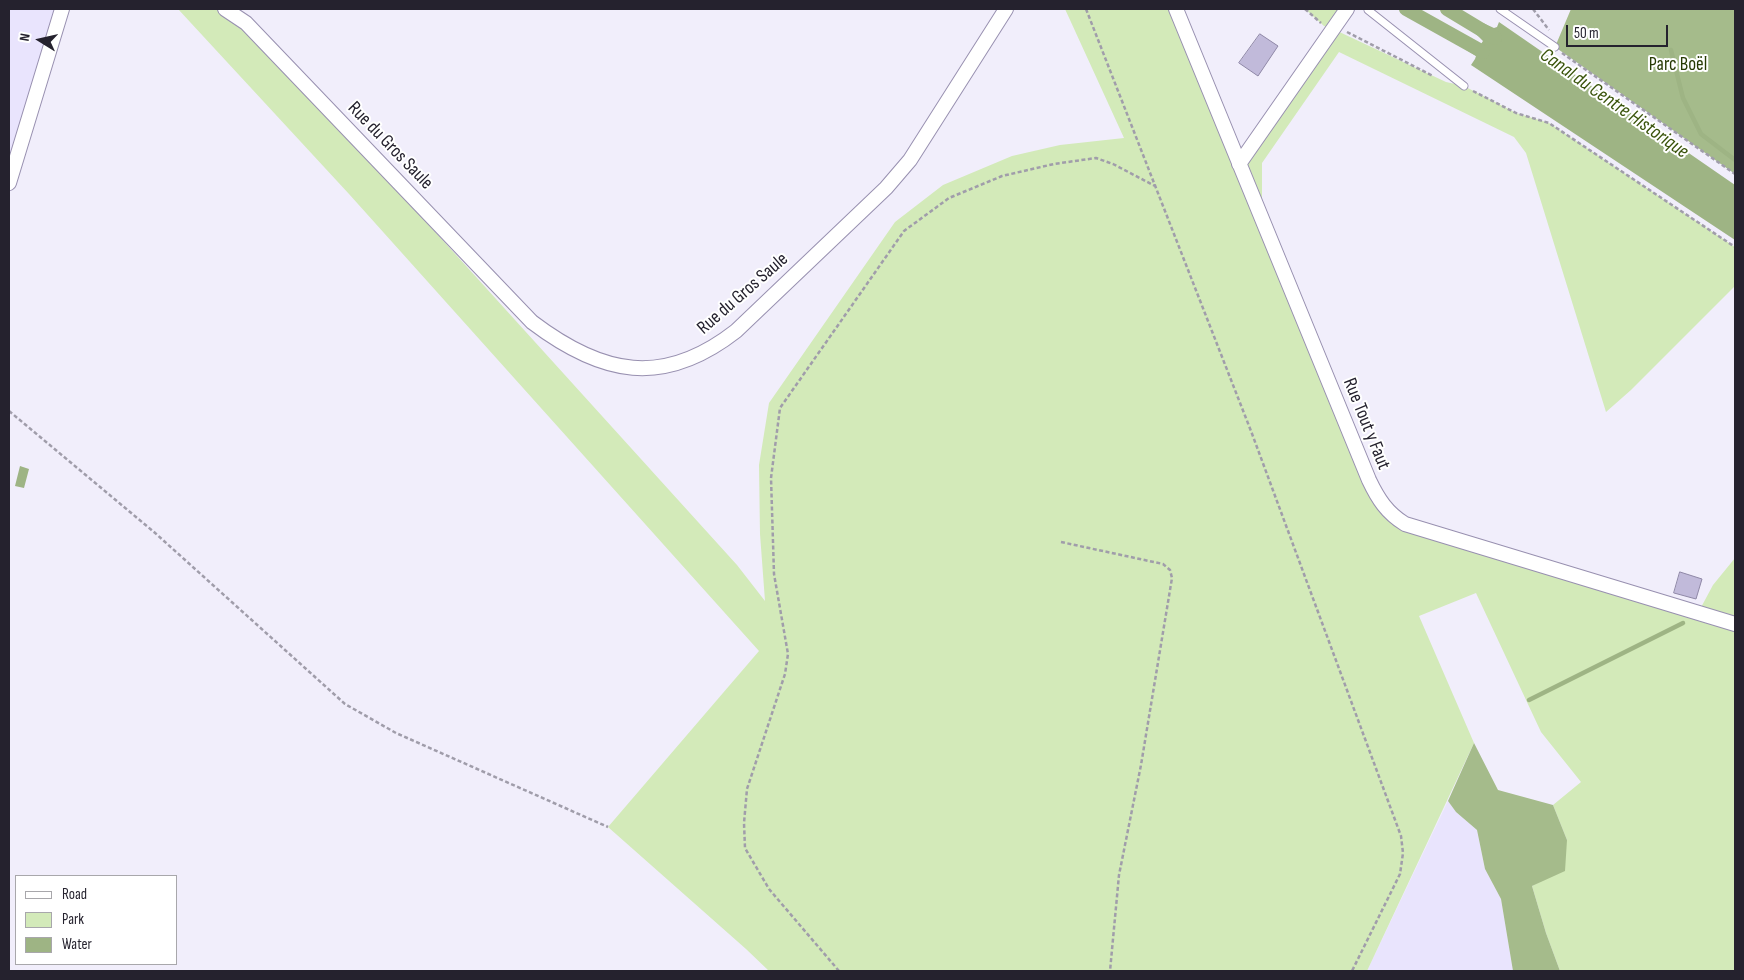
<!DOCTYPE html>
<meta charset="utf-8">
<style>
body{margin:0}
#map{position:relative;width:1744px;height:980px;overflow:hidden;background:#f1eefb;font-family:"Sofia Sans Condensed",sans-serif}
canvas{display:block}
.frame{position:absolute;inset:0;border:10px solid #25222e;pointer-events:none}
.legend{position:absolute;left:15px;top:875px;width:162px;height:90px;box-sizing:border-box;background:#fff;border:1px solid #a8a7ab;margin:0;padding:6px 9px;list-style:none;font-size:15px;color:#25222e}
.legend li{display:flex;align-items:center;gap:10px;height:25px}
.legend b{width:25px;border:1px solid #a8a7ab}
.north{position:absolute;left:15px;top:15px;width:50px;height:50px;-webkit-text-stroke:4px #fff;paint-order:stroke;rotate:280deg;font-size:14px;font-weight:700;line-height:20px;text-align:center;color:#25222e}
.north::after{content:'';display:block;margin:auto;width:18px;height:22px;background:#25222e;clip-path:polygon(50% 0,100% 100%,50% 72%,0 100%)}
.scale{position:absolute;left:1566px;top:25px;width:102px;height:22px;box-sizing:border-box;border:2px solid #25222e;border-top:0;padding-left:6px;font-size:15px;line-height:18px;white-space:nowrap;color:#25222e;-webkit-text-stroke:4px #fff;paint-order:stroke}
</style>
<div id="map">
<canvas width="1744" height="980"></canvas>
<div class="frame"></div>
<ul class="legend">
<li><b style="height:6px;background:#fff"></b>Road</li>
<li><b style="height:14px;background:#d3eab9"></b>Park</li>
<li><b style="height:14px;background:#9eb484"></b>Water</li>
</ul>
<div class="north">N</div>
<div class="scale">50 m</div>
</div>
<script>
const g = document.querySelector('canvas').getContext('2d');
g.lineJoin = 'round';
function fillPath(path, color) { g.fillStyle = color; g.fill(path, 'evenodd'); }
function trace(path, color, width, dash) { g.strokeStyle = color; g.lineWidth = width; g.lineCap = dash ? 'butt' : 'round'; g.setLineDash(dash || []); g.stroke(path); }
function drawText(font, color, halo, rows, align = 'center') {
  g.font = font + ' "Sofia Sans Condensed",sans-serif'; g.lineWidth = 4; g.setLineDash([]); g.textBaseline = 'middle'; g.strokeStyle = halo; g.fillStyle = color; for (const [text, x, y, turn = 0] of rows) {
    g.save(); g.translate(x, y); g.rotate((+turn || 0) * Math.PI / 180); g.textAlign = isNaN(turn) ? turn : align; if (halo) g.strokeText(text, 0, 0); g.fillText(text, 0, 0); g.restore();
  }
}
const built = new Path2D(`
 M 9,9 L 59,9 L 9,178 Z
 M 1448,801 L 1456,812 L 1477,830 L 1485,869 L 1501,899 L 1513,971 L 1367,971 Z`);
const green = new Path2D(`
 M 178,9 L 225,9 L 246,23 L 737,565 L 765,601 L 760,534 L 759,465 L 769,403 L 895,222 L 943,185 L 1012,156 L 1060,145 L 1124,138 L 1065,9 L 1176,9 L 1239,163 L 1332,29 L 1324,26 L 1305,9 L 1347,9 L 1333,29 L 1446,82 L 1464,86 L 1516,113 L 1549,123 L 1735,247 L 1735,286 L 1631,390 L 1606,412 L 1526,153 L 1514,137 L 1339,52 L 1262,163 L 1262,219 L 1369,480 L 1394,517 L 1698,613 L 1713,585 L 1735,558 L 1735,971 L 1560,971 L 1546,933 L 1532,886 L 1545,879 L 1567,840 L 1553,805 L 1581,782 L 1541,732 L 1476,593 L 1419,616 L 1474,743 L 1367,971 L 769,971 L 746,949 L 608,827 L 759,651 L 349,194 Z`);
const forest = new Path2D(`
 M 1571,9 L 1735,9 L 1735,174 L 1555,47 Z
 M 1474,743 L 1498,790 L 1553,805 L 1567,840 L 1565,871 L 1532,886 L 1546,933 L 1560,971 L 1513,971 L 1501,899 L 1485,869 L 1477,830 L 1456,812 L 1448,801 Z`);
const water = new Path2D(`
 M 1499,22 L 1735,185 L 1735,240 L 1471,65 L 1475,59 L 1476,56 L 1465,49 L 1470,41 L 1477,45 L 1481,44 L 1483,41 L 1476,34 L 1483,23 L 1494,28 L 1497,27 Z
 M 20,466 L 29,469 L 24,488 L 15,486 Z`);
const stream = new Path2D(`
 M 1671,50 L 1683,98 L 1701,134 L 1735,160
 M 1529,700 L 1683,623`);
const canal = new Path2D(`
 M 1406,9 L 1483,52
 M 1447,9 L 1495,38`);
const building = new Path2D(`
 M 1260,34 L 1278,46 L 1258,76 L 1239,63 Z
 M 1680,572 L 1702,579 L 1696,599 L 1674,593 Z`);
const path = new Path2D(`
 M 1086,9 L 1251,431 L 1401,836 L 1403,853 L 1400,874 L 1352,971
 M 1305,9 L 1321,23
 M 1533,9 L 1549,30
 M 1347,32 L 1433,76
 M 1562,53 L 1735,174
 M 1473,91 L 1516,113 L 1549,123 L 1735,247
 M 9,411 L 154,532 L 345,704 L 396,733 L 608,827
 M 1061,542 L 1163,564 L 1170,570 L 1172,578 L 1141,765 L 1119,875 L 1110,971
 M 839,971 L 769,889 L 745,848 L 744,823 L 747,789 L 785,674 L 788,654 L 774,574 L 771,478 L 780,408 L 904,231 L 949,198 L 1002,176 L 1054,164 L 1096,158 L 1113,164 L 1155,186`);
const lane = new Path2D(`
 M 1500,9 L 1555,47
 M 1368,10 L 1464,86`);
const street = new Path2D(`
 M 225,9 L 246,23 L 532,322 C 602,375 663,388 736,331 L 886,188 L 910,160 L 1006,9
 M 1176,9 L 1369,480 C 1378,499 1387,513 1405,524 L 1735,624
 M 1239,164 L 1347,9
 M 9,183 L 62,9`);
const parkNames = [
 ["Parc Boël",1678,65]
];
const streetNames = [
 ["Rue du Gros Saule",390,146,46],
 ["Rue du Gros Saule",743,294,-41],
 ["Rue Tout y Faut",1366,424,68]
];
const waterNames = [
 ["Canal du Centre Historique",1614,104,35]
];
fillPath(built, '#e9e4fd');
fillPath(green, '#d3eab9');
fillPath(forest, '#a5bb8b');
fillPath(water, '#9eb484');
trace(stream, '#9eb484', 4.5);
trace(canal, '#9eb484', 14);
fillPath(building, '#c1bada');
trace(building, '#8e87a6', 1);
trace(lane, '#9890b0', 9);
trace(street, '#9890b0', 16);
trace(path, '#a09daa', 2.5, [4, 2.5]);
trace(lane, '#fff', 7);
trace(street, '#fff', 14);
drawText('19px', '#273a04', '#fff', parkNames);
drawText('19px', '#25222e', '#fff', streetNames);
drawText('italic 20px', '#3a540c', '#fff', waterNames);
</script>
